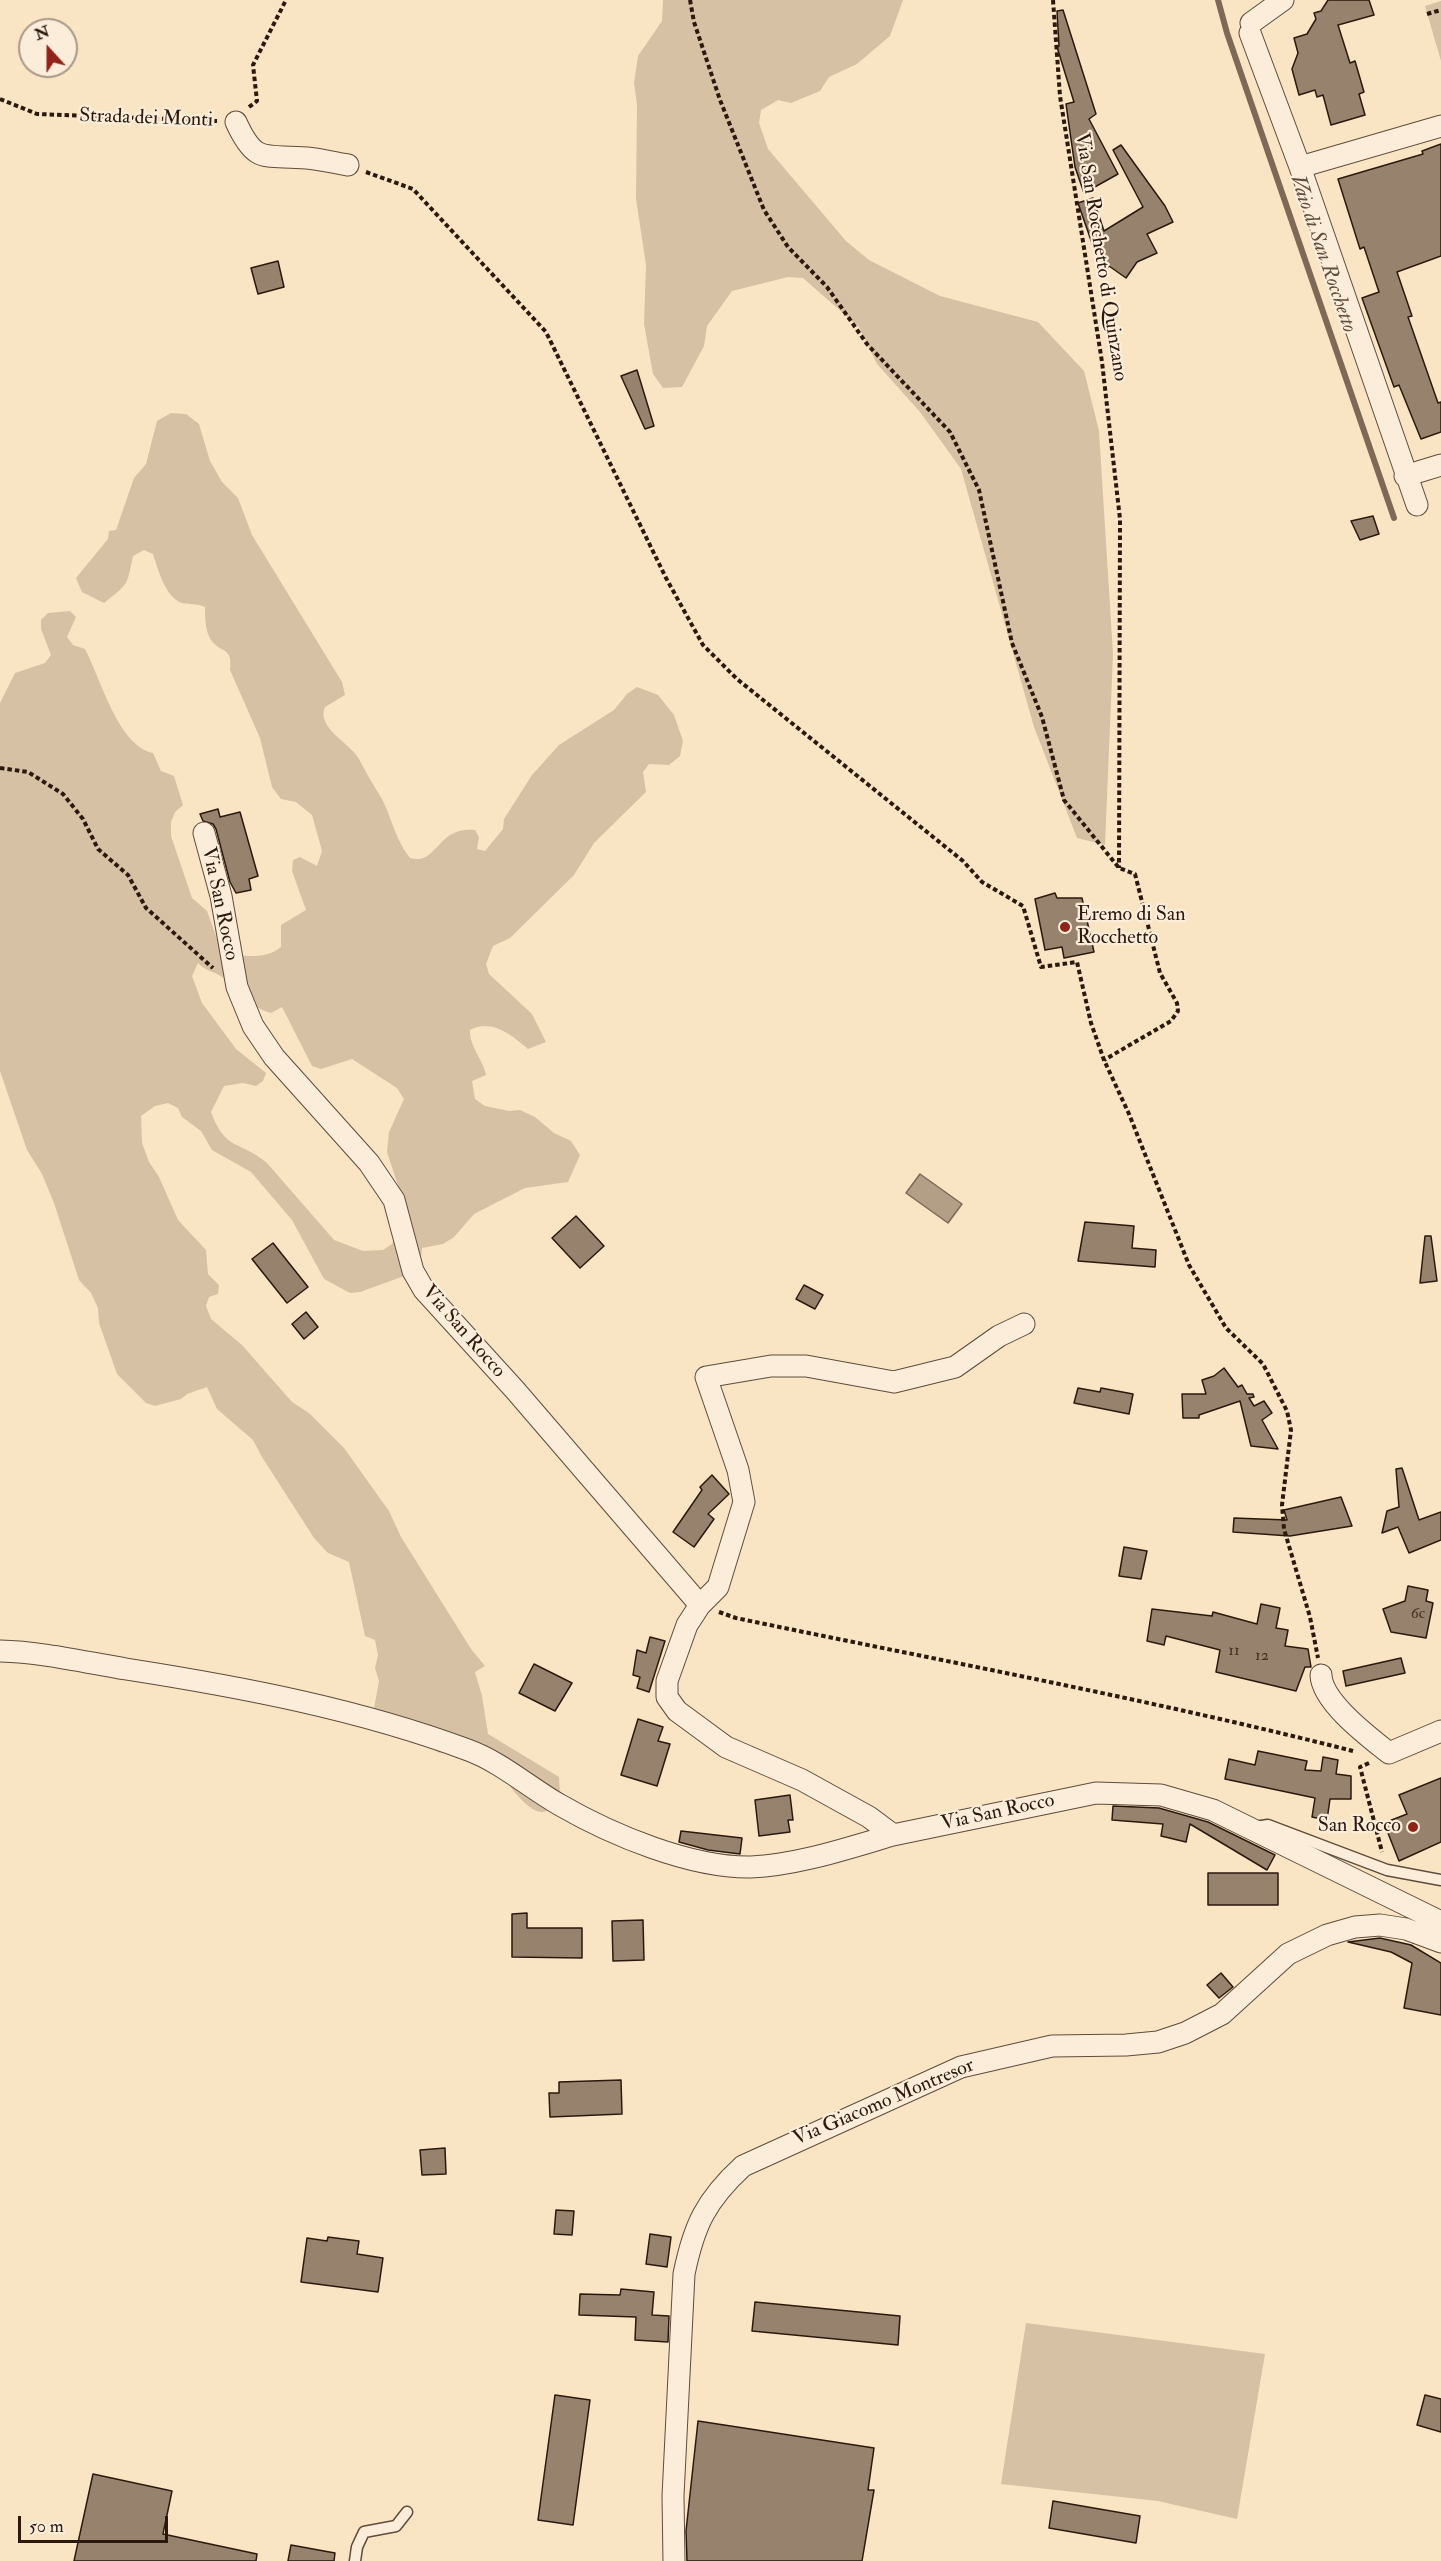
<!DOCTYPE html>
<style>
body{margin:0}
#map{position:relative;width:1441px;height:2561px;overflow:hidden;background:#f9e4c4;font-family:"IM FELL Double Pica",serif}
canvas{display:block}
.north{position:absolute;left:18px;top:18px;width:60px;height:60px;box-sizing:border-box;background:#fbedd9;border:2px solid #a89888;border-radius:50%;rotate:339deg;font-size:16px;font-weight:700;line-height:24px;text-align:center;color:#2c190e}
.north::after{content:'';display:block;margin:auto;width:21px;height:27px;background:#8f2418;clip-path:polygon(50% 0,100% 100%,50% 72%,0 100%)}
.scale{position:absolute;left:18px;top:2516px;width:150px;height:27px;box-sizing:border-box;border:3px solid #2c190e;border-top:0;padding-left:8px;font-size:18px;line-height:21px;white-space:nowrap;color:#2c190e;-webkit-text-stroke:4px #fbedd9;paint-order:stroke}
</style>
<div id="map">
<canvas width="1441" height="2561"></canvas>
<div class="north">N</div>
<div class="scale">50 m</div>
</div>
<script>
const g = document.querySelector('canvas').getContext('2d');
g.lineJoin = 'round';
function fillPath(path, color) { g.fillStyle = color; g.fill(path, 'evenodd'); }
function trace(path, color, width, dash) { g.strokeStyle = color; g.lineWidth = width; g.lineCap = dash ? 'butt' : 'round'; g.setLineDash(dash || []); g.stroke(path); }
function drawText(font, color, halo, rows, align = 'center') {
  g.font = font + ' "IM FELL Double Pica",serif'; g.lineWidth = 4.5; g.setLineDash([]); g.textBaseline = 'middle'; g.strokeStyle = halo; g.fillStyle = color; for (const [text, x, y, turn = 0] of rows) {
    g.save(); g.translate(x, y); g.rotate((+turn || 0) * Math.PI / 180); g.textAlign = isNaN(turn) ? turn : align; if (halo) g.strokeText(text, 0, 0); g.fillText(text, 0, 0); g.restore();
  }
}
const green = new Path2D(`
 M 663,0 L 903,0 L 890,36 L 857,64 L 829,77 L 820,91 L 791,103 L 778,100 L 761,110 L 759,123 L 768,149 L 846,241 L 869,260 L 940,296 L 1038,322 L 1084,371 L 1099,431 L 1113,654 L 1105,845 L 1077,838 L 1034,727 L 961,469 L 920,412 L 877,364 L 859,327 L 803,278 L 788,277 L 732,291 L 707,326 L 704,346 L 682,387 L 663,388 L 653,374 L 644,324 L 646,265 L 636,199 L 637,104 L 634,83 L 638,56 L 662,21 Z
 M 1441,1 L 1441,61 L 1425,6 Z
 M 171,413 L 186,414 L 199,424 L 210,461 L 222,482 L 238,498 L 252,535 L 342,682 L 345,695 L 325,707 C 316,728 350,743 359,759 C 366,773 374,786 382,799 C 392,819 396,841 410,858 C 438,866 436,826 475,830 L 479,837 L 477,849 L 485,851 L 503,829 L 504,819 L 532,775 L 559,745 L 614,710 L 627,694 L 637,687 L 658,695 L 674,715 L 683,741 L 680,756 L 669,765 L 649,764 L 643,772 L 646,792 L 594,843 L 574,875 L 510,938 L 493,946 L 486,964 L 489,974 L 532,1014 L 546,1042 L 528,1049 C 512,1035 491,1018 470,1030 C 469,1046 483,1059 486,1075 L 472,1081 L 475,1099 L 485,1106 L 509,1111 L 520,1110 L 535,1117 L 554,1133 L 571,1141 L 580,1155 L 568,1182 L 525,1188 L 474,1214 L 454,1237 L 443,1244 L 422,1248 L 421,1258 L 407,1275 L 360,1292 L 350,1293 L 324,1279 L 292,1220 L 251,1172 L 212,1150 L 201,1131 L 182,1117 L 178,1108 L 168,1103 L 155,1106 L 141,1116 L 142,1143 L 149,1162 L 159,1177 L 178,1220 L 206,1250 L 208,1274 L 219,1285 L 218,1294 L 209,1297 L 206,1306 L 211,1319 L 242,1345 L 292,1402 L 309,1413 L 344,1448 L 389,1511 L 401,1537 L 471,1649 L 485,1666 L 475,1672 L 482,1696 L 488,1734 L 559,1777 L 560,1797 L 556,1806 C 552,1808 547,1811 543,1812 C 522,1813 491,1758 482,1743 L 467,1743 L 439,1753 L 416,1736 C 392,1737 390,1739 372,1720 L 379,1681 L 375,1668 L 378,1655 L 375,1640 L 365,1636 L 349,1562 L 328,1553 L 314,1538 L 262,1457 L 253,1440 L 217,1409 L 207,1387 L 187,1394 L 181,1399 L 155,1406 L 146,1403 L 117,1374 L 99,1323 L 98,1308 L 91,1293 L 79,1280 L 54,1203 L 42,1174 L 27,1150 L 0,1071 L 0,703 L 15,673 L 45,663 L 51,655 L 41,629 L 41,620 L 48,613 L 70,611 L 76,617 L 67,637 L 73,645 L 85,649 C 101,679 118,746 153,753 L 161,771 L 174,776 L 183,805 L 175,812 L 171,822 L 171,836 L 192,898 L 207,911 L 222,953 C 240,956 267,960 281,947 L 281,925 L 306,910 L 292,871 L 293,860 L 300,857 L 317,866 L 322,851 L 312,815 L 296,802 L 281,799 L 272,787 L 260,738 L 230,670 C 233,646 221,654 211,640 C 205,630 205,618 205,607 C 196,603 190,605 182,603 C 165,597 158,569 153,554 L 144,550 L 133,556 C 126,587 130,582 104,603 L 82,592 L 76,578 L 108,539 L 109,531 L 116,530 L 134,478 L 146,464 L 157,421 ZM 198,963 C 207,972 214,971 222,977 C 241,990 248,1007 271,1013 L 282,1007 L 312,1066 L 321,1069 L 352,1059 L 397,1088 L 404,1099 L 389,1132 L 387,1152 L 407,1213 L 392,1244 L 383,1250 L 363,1251 L 334,1240 L 267,1163 C 240,1140 226,1152 211,1112 L 224,1086 L 243,1083 L 256,1086 L 263,1081 L 266,1073 L 236,1049 L 202,1003 L 192,976 Z
 M 1026,2323 L 1265,2354 L 1237,2519 L 1158,2501 L 1001,2484 Z`);
const water = new Path2D(`
 M 920,1174 L 962,1204 L 948,1223 L 906,1193 Z`);
const stream = new Path2D(`
 M 1218,0 L 1227,33 L 1394,518`);
const building = new Path2D(`
 M 1328,0 L 1369,0 L 1374,15 L 1338,25 L 1350,63 L 1355,61 L 1364,92 L 1359,94 L 1365,115 L 1331,125 L 1323,95 L 1317,97 L 1315,90 L 1299,95 L 1292,69 L 1298,53 L 1294,38 L 1307,34 L 1316,19 L 1314,13 L 1321,11 Z
 M 1063,10 L 1096,114 L 1089,119 L 1118,174 L 1084,193 L 1075,167 L 1066,104 L 1074,102 L 1057,47 L 1059,46 L 1057,11 Z
 M 1441,144 L 1441,256 L 1397,272 L 1412,316 L 1408,317 L 1438,403 L 1441,402 L 1441,432 L 1421,439 L 1399,385 L 1394,387 L 1362,298 L 1379,292 L 1364,247 L 1360,249 L 1338,179 L 1423,154 L 1422,151 Z
 M 1121,145 L 1165,206 L 1173,222 L 1147,234 L 1157,253 L 1137,262 L 1126,278 L 1109,266 L 1107,268 L 1094,249 L 1078,203 L 1093,198 L 1104,231 L 1143,207 L 1113,150 Z
 M 278,261 L 284,287 L 258,294 L 251,268 Z
 M 637,370 L 654,426 L 645,429 L 621,376 Z
 M 1373,516 L 1379,534 L 1360,540 L 1351,521 Z
 M 218,809 L 220,817 L 240,812 L 258,876 L 249,879 L 251,890 L 236,893 L 230,882 L 216,829 L 213,824 L 203,821 L 200,814 Z
 M 1055,893 L 1057,898 L 1082,898 L 1094,952 L 1064,958 L 1062,947 L 1045,950 L 1035,899 Z
 M 576,1216 L 604,1246 L 580,1268 L 552,1238 Z
 M 1085,1222 L 1134,1226 L 1132,1248 L 1156,1250 L 1155,1267 L 1078,1261 Z
 M 1425,1236 L 1431,1236 L 1437,1281 L 1420,1283 Z
 M 273,1243 L 308,1287 L 287,1303 L 252,1259 Z
 M 804,1285 L 823,1295 L 815,1309 L 796,1299 Z
 M 306,1312 L 318,1327 L 304,1339 L 292,1324 Z
 M 1224,1368 L 1238,1387 L 1242,1385 L 1247,1394 L 1253,1394 L 1254,1397 L 1249,1398 L 1254,1406 L 1264,1401 L 1272,1413 L 1262,1420 L 1278,1449 L 1251,1446 L 1240,1401 L 1199,1415 L 1199,1418 L 1183,1418 L 1182,1394 L 1206,1394 L 1202,1380 L 1214,1376 Z
 M 1078,1388 L 1100,1392 L 1101,1388 L 1133,1394 L 1129,1414 L 1074,1403 Z
 M 1402,1468 L 1419,1520 L 1441,1512 L 1441,1540 L 1409,1553 L 1398,1527 L 1382,1533 L 1387,1511 L 1399,1507 L 1396,1469 Z
 M 712,1475 L 729,1494 L 708,1514 L 714,1519 L 694,1547 L 673,1532 L 702,1490 L 700,1487 Z
 M 1341,1497 L 1352,1526 L 1290,1536 L 1233,1532 L 1234,1518 L 1287,1520 L 1284,1510 Z
 M 1124,1547 L 1147,1551 L 1141,1579 L 1119,1576 Z
 M 1408,1586 L 1428,1590 L 1426,1601 L 1433,1603 L 1426,1638 L 1391,1632 L 1383,1609 L 1405,1601 Z
 M 1261,1604 L 1280,1608 L 1276,1628 L 1288,1630 L 1285,1646 L 1308,1649 L 1311,1667 L 1305,1667 L 1296,1691 L 1216,1672 L 1220,1650 L 1166,1636 L 1164,1645 L 1147,1641 L 1152,1609 L 1212,1616 L 1213,1612 L 1257,1624 Z
 M 650,1637 L 665,1641 L 649,1692 L 637,1688 L 640,1677 L 633,1675 L 637,1650 L 646,1653 Z
 M 1401,1658 L 1405,1673 L 1346,1686 L 1343,1671 Z
 M 534,1664 L 572,1683 L 555,1711 L 519,1693 Z
 M 638,1719 L 663,1727 L 658,1741 L 670,1744 L 657,1786 L 621,1775 Z
 M 1258,1751 L 1307,1761 L 1305,1770 L 1321,1771 L 1323,1757 L 1338,1760 L 1336,1774 L 1351,1776 L 1351,1799 L 1330,1799 L 1327,1820 L 1312,1817 L 1315,1798 L 1225,1779 L 1229,1759 L 1255,1765 Z
 M 1441,1778 L 1441,1842 L 1399,1861 L 1384,1823 L 1407,1814 L 1399,1795 Z
 M 790,1795 L 793,1820 L 788,1820 L 790,1832 L 759,1836 L 755,1800 Z
 M 1113,1806 L 1159,1808 L 1208,1822 L 1275,1855 L 1267,1870 L 1190,1824 L 1186,1842 L 1161,1836 L 1163,1824 L 1112,1820 Z
 M 681,1831 L 742,1838 L 740,1854 L 708,1850 L 679,1842 Z
 M 1208,1873 L 1278,1873 L 1278,1905 L 1208,1905 Z
 M 527,1913 L 527,1928 L 582,1928 L 582,1958 L 512,1957 L 512,1914 Z
 M 643,1920 L 644,1960 L 613,1961 L 612,1921 Z
 M 1380,1938 L 1411,1945 L 1441,1963 L 1441,2015 L 1404,2008 L 1412,1963 L 1391,1952 L 1348,1942 Z
 M 1221,1973 L 1233,1987 L 1219,1998 L 1207,1985 Z
 M 621,2080 L 622,2114 L 550,2117 L 549,2093 L 559,2093 L 559,2082 Z
 M 445,2148 L 446,2174 L 422,2175 L 420,2150 Z
 M 556,2210 L 574,2211 L 572,2235 L 554,2234 Z
 M 650,2234 L 671,2237 L 667,2267 L 646,2264 Z
 M 328,2237 L 359,2241 L 357,2254 L 383,2258 L 378,2292 L 301,2282 L 307,2238 L 327,2241 Z
 M 621,2289 L 654,2292 L 652,2315 L 669,2316 L 668,2342 L 635,2340 L 636,2317 L 579,2315 L 580,2294 L 620,2295 Z
 M 755,2302 L 900,2316 L 898,2345 L 752,2331 Z
 M 555,2395 L 590,2400 L 573,2525 L 538,2520 Z
 M 1425,2395 L 1441,2399 L 1441,2432 L 1417,2425 Z
 M 698,2421 L 874,2448 L 868,2490 L 874,2490 L 862,2561 L 687,2561 L 686,2531 Z
 M 93,2474 L 172,2491 L 163,2534 L 257,2554 L 256,2561 L 74,2561 Z
 M 1053,2501 L 1140,2516 L 1136,2543 L 1049,2528 Z
 M 291,2545 L 335,2553 L 334,2561 L 288,2561 Z`);
const path = new Path2D(`
 M 690,0 L 694,22 L 720,100 L 764,210 L 788,247 L 827,287 L 867,344 L 950,432 L 979,490 L 1012,643 L 1042,717 L 1064,800 L 1119,868 L 1135,874 L 1160,973 L 1177,1003 L 1178,1011 L 1171,1021 L 1104,1060
 M 1053,0 L 1060,96 L 1102,362 L 1120,519 L 1119,868
 M 1427,14 L 1441,10
 M 0,99 L 37,114 L 217,121
 M 249,107 L 257,101 L 253,65 L 286,0
 M 366,172 L 413,189 L 546,332 L 666,578 L 703,645 L 737,679 L 963,861 L 982,882 L 1023,906 L 1041,967 L 1077,962 L 1091,1023 L 1104,1060 L 1129,1114 L 1189,1265 L 1226,1328 L 1263,1364 L 1287,1411 L 1291,1430 L 1282,1505 L 1284,1529 L 1310,1617 L 1318,1658
 M 0,768 L 28,772 L 63,794 L 83,819 L 98,849 L 128,875 L 146,908 L 213,968
 M 719,1612 L 736,1618 C 942,1661 1149,1699 1353,1751
 M 1369,1763 L 1360,1767 L 1382,1852`);
const service = new Path2D(`
 M 1255,1827 L 1268,1825 L 1387,1870 L 1441,1880
 M 355,2561 L 357,2547 L 364,2532 L 396,2526 L 407,2512`);
const minor = new Path2D(`
 M 1251,23 L 1283,0
 M 1250,33 L 1300,167 L 1417,505
 M 236,122 C 256,166 265,154 307,158 C 320,159 334,163 348,165
 M 1300,167 L 1441,126
 M 1405,476 L 1441,465
 M 204,833 L 221,896 L 237,987 L 253,1026 L 274,1057 L 369,1163 L 394,1200 L 413,1271 L 424,1290 L 515,1390 L 700,1605
 M 1024,1324 L 999,1336 L 955,1367 L 894,1382 L 806,1366 L 771,1366 L 706,1377 L 738,1470 L 744,1502 L 718,1587 L 700,1605 L 687,1625 L 667,1681 L 667,1697 L 677,1711 L 726,1747 L 802,1780 L 869,1817 L 893,1835 L 1096,1793 L 1161,1795 L 1213,1810 L 1441,1922
 M 0,1651 C 42,1652 84,1662 126,1669 C 241,1687 358,1709 468,1750 C 501,1762 530,1788 560,1805 C 612,1835 691,1868 751,1867 C 798,1865 848,1848 893,1835
 M 1321,1675 C 1322,1702 1369,1737 1389,1753 L 1441,1731
 M 674,2561 L 673,2496 L 684,2274 C 694,2225 706,2200 743,2166 L 961,2067 L 1052,2046 L 1126,2045 L 1158,2042 L 1185,2033 L 1222,2014 L 1288,1954 L 1327,1935 L 1355,1927 L 1380,1925 L 1406,1929 L 1441,1942`);
const markers = [
 [1065,927,6,"#8f2418"],
 [1413,1827,6,"#8f2418"]
];
const numberNames = [
 ["6c",1418,1615],
 ["11",1234,1652],
 ["12",1262,1657]
];
const streetNames = [
 ["Strada dei Monti",146,119,2],
 ["Via San Rocchetto di Quinzano",1100,257,81],
 ["Via San Rocco",219,904,78],
 ["Via San Rocco",463,1332,49],
 ["Via San Rocco",998,1813,-12],
 ["Via Giacomo Montresor",884,2103,-23]
];
const poiNames = [
 ["Eremo di San",1077,916],
 ["Rocchetto",1077,939],
 ["San Rocco",1401,1827,"right"]
];
const waterNames = [
 ["Vaio di San Rocchetto",1322,254,71]
];
fillPath(green, '#d6c1a5');
fillPath(water, '#b39f86');
trace(water, '#7d6956', 1.5);
trace(stream, '#7d6956', 6);
fillPath(building, '#97836d');
trace(building, '#2c190e', 1.5);
trace(service, '#5f4c3c', 13);
trace(minor, '#5f4c3c', 23);
trace(path, '#2c190e', 4, [4.5, 3]);
trace(service, '#fbedd9', 10);
trace(minor, '#fbedd9', 21);
for (const [x, y, r, color] of markers) { const dot = new Path2D(); dot.arc(x, y, r, 0, 2 * Math.PI); g.fillStyle = color; g.fill(dot); trace(dot, '#fbedd9', 2); }
drawText('16px', '#473426', null, numberNames);
drawText('20px', '#2c190e', '#fbedd9', streetNames);
drawText('20px', '#2c190e', '#fbedd9', poiNames, 'left');
drawText('italic 21px', '#624f3e', '#fbedd9', waterNames);
</script>
